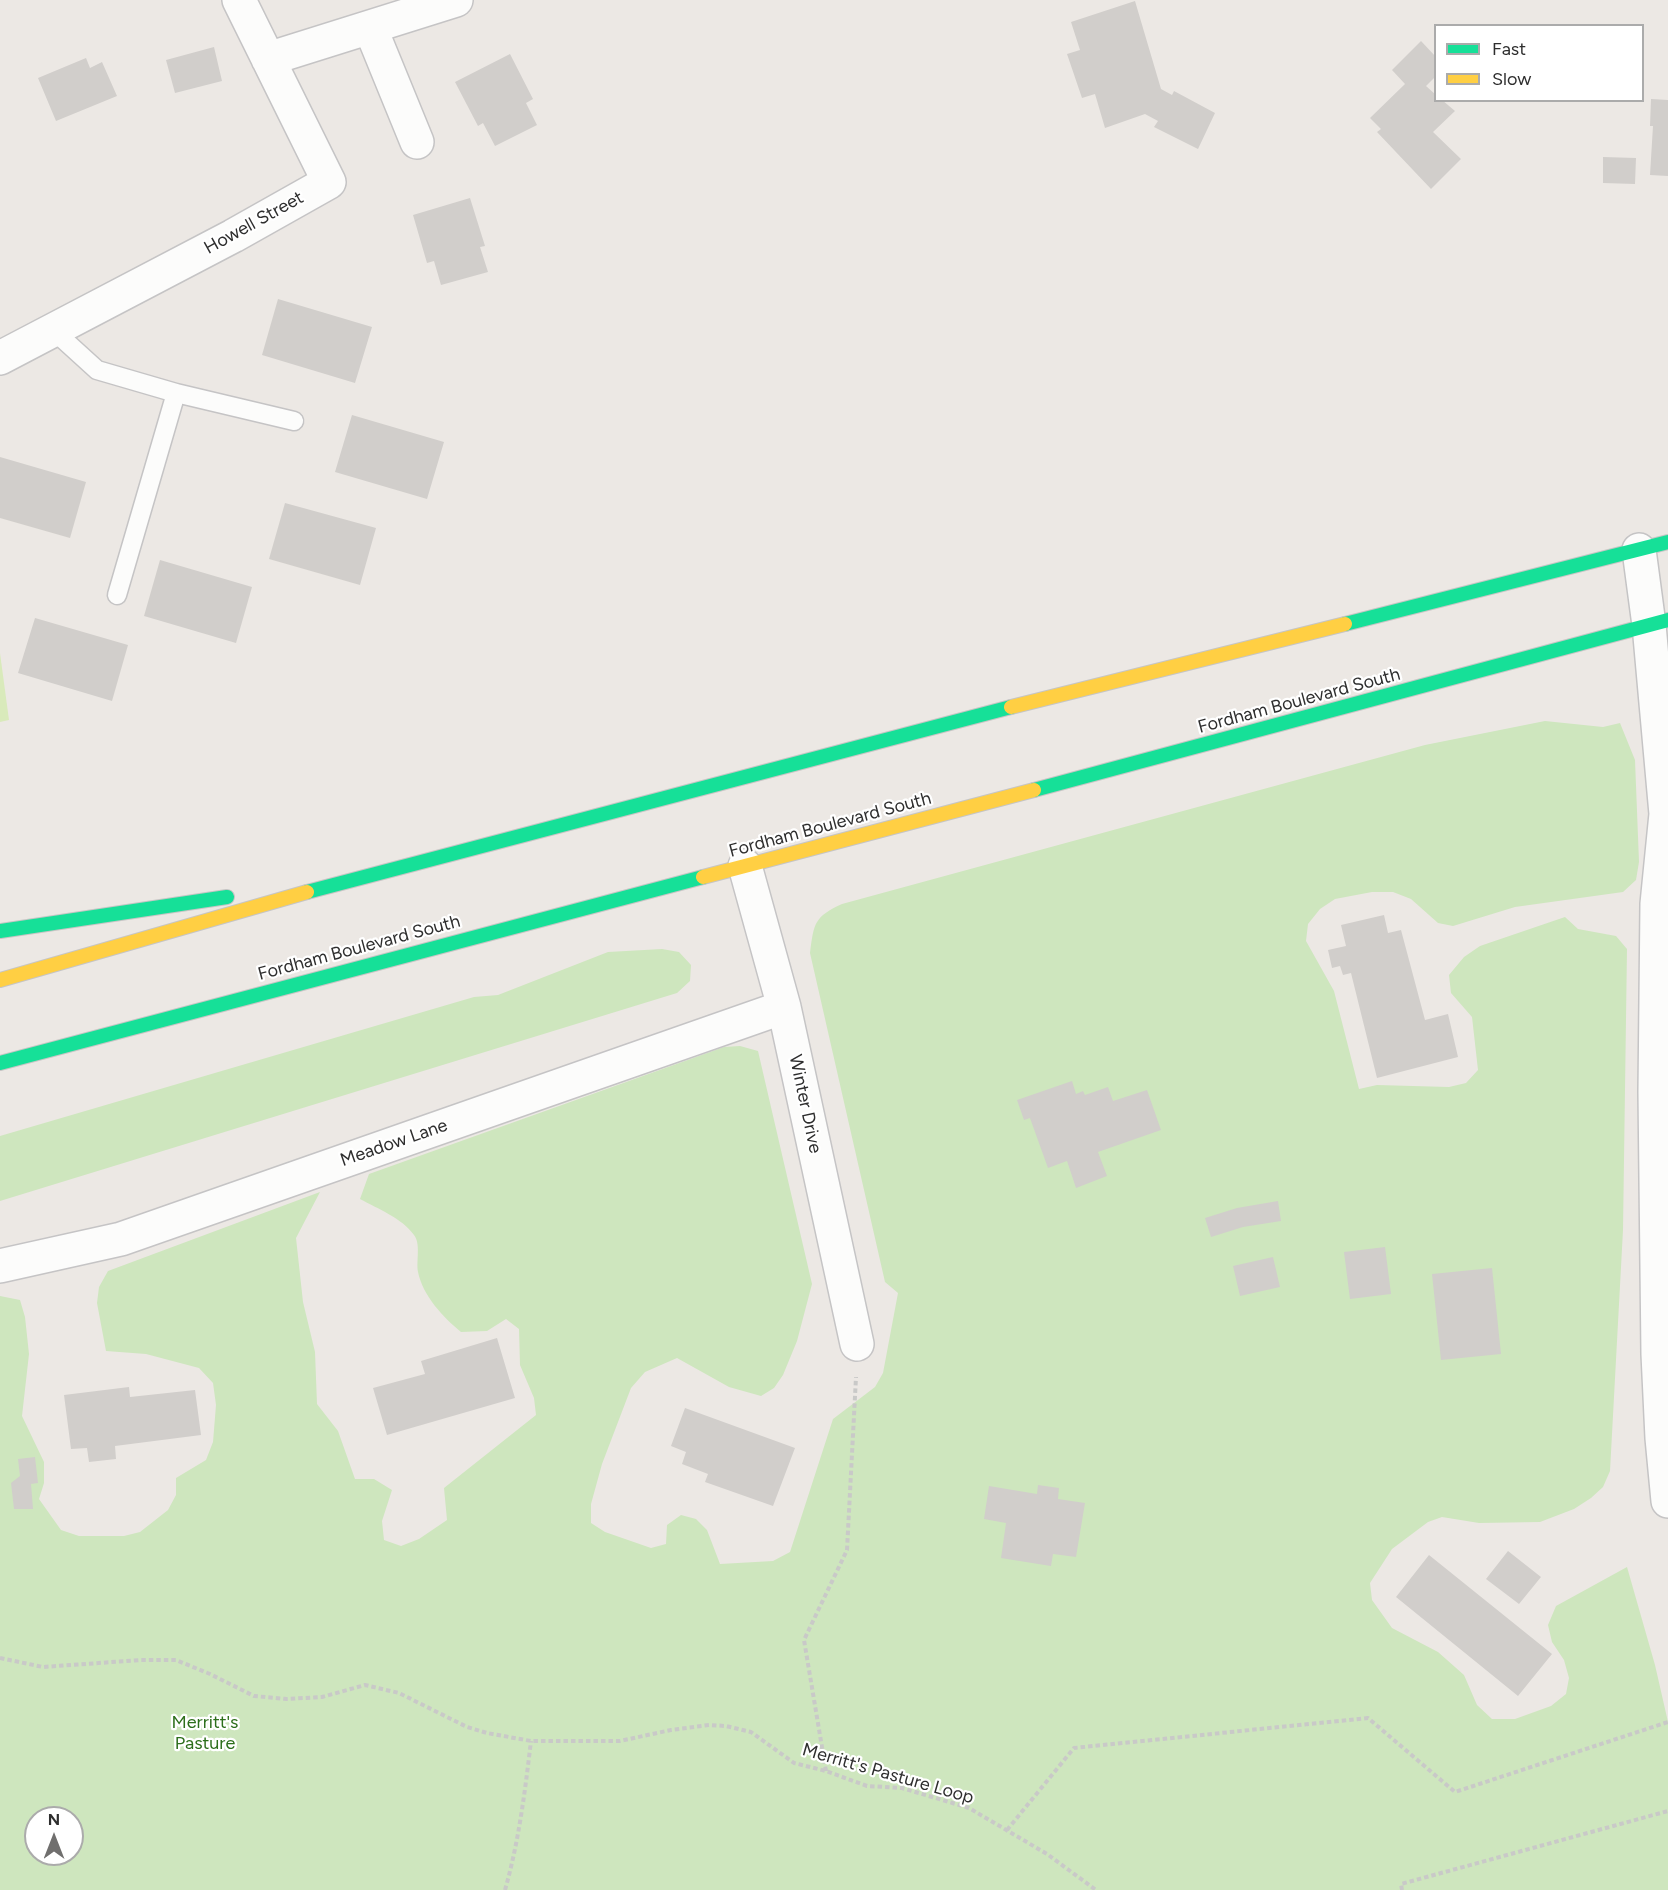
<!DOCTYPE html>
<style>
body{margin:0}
#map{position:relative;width:1668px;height:1890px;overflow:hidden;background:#ece8e4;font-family:Figtree,sans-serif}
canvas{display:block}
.legend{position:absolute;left:1434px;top:24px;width:210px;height:78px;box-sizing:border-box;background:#fff;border:2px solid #ababab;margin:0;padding:8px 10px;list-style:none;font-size:18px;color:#2e2e2e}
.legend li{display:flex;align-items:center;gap:12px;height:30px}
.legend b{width:30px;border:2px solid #ababab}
.north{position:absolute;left:24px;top:1806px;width:60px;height:60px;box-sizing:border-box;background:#fff;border:2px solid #ababab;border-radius:50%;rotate:0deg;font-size:16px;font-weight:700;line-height:24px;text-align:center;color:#2e2e2e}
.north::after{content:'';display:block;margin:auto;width:21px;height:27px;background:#706f6e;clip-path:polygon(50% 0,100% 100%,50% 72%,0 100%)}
</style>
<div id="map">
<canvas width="1668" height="1890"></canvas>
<ul class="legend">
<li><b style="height:8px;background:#16e098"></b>Fast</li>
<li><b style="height:8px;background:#ffcf43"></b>Slow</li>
</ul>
<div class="north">N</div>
</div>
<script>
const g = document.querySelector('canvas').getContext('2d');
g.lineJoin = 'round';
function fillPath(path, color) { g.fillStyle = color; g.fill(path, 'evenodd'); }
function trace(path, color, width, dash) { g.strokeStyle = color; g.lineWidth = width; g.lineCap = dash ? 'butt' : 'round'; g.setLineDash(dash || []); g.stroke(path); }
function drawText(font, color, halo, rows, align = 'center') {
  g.font = font + ' Figtree,sans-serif'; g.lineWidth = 4.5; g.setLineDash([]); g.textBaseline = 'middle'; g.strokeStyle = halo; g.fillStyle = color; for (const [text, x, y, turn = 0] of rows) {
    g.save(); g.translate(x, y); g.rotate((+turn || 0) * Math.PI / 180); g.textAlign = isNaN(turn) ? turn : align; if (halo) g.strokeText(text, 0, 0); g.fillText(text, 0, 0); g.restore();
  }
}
const green = new Path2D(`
 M 1545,721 L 1603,727 L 1620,723 L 1635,760 L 1639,862 L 1636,880 L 1623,892 L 1515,907 L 1453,926 L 1438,923 L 1411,899 L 1393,892 L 1372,892 L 1335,899 L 1320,909 L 1308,924 L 1306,941 L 1334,991 L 1359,1089 L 1377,1085 L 1449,1087 L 1466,1083 L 1478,1070 L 1472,1017 L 1451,993 L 1449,975 L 1464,957 L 1480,946 L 1565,917 L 1578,929 L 1616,936 L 1627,949 L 1623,1230 L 1610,1471 L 1603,1487 L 1591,1498 L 1574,1509 L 1540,1522 L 1479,1523 L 1442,1517 L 1428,1522 L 1392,1549 L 1370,1583 L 1372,1600 L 1392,1628 L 1438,1652 L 1464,1675 L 1477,1705 L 1492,1719 L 1515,1719 L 1551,1706 L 1566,1694 L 1569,1678 L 1564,1660 L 1552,1642 L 1548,1625 L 1556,1606 L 1627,1567 L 1655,1665 L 1668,1722 L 1668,1890 L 0,1890 L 0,1296 L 20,1300 L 25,1317 L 29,1354 L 22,1416 L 44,1462 L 44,1483 L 39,1499 L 61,1530 L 79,1536 L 124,1536 L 140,1532 L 168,1510 L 176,1495 L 176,1478 L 206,1460 L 213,1442 L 216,1405 L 213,1383 L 199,1368 L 146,1354 L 106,1351 L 97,1303 L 99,1287 L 108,1271 L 320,1192 L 296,1238 L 303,1302 L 315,1352 L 317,1404 L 338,1431 L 355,1479 L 374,1479 L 392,1490 L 382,1521 L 384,1540 L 401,1546 L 419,1539 L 447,1520 L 444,1488 L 536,1415 L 534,1398 L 520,1365 L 519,1329 L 506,1319 L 487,1331 L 461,1332 C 443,1317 423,1296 418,1272 C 416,1261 421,1244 414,1235 C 402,1218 378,1209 360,1199 L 369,1174 L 724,1047 L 740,1046 L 758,1051 L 812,1284 L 797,1341 L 783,1375 L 774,1388 L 761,1396 L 729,1387 L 677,1358 L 645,1372 L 631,1388 L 602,1464 L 591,1504 L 591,1523 L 605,1532 L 651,1548 L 666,1544 L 667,1525 L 681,1515 L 696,1519 L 707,1530 L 720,1564 L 773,1561 L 790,1552 L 833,1419 L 875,1387 L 883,1373 L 898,1293 L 885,1282 L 810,953 C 814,923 814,917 842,904 L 1425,745 ZM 36,1818 L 72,1818 L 72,1854 L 36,1854 Z
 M 662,949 L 679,952 L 691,965 L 690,981 L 677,993 L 0,1201 L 0,1136 L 474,997 L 498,995 L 608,952 Z`);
const pitch = new Path2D(`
 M 0,653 L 9,720 L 0,722 Z`);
const building = new Path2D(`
 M 1135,1 L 1161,89 L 1172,95 L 1174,91 L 1215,113 L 1198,149 L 1154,127 L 1158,121 L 1145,114 L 1105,128 L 1095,94 L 1082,98 L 1067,54 L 1080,50 L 1071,22 Z
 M 1421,41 L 1436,57 L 1436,76 L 1426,86 L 1436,95 L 1436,100 L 1442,100 L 1455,111 L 1433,132 L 1461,159 L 1431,189 L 1377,132 L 1381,129 L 1370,118 L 1405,84 L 1392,70 Z
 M 214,47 L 222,81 L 175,93 L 166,60 Z
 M 510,54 L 533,99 L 526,103 L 537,125 L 495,146 L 483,123 L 478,126 L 455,82 Z
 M 86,58 L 90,68 L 102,62 L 117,96 L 56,121 L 38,78 Z
 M 1651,99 L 1668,100 L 1668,176 L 1650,175 L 1653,126 L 1650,126 Z
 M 1603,157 L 1636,158 L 1635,184 L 1603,183 Z
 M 470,198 L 485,246 L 480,247 L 488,272 L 441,285 L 434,261 L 427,263 L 413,215 Z
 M 278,299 L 372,327 L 355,383 L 262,355 Z
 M 352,415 L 444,442 L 427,499 L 335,472 Z
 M 0,457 L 86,482 L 70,538 L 0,518 Z
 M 285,503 L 376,528 L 360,585 L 269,559 Z
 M 160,560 L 252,587 L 236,643 L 144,616 Z
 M 35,618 L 128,645 L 112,701 L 18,673 Z
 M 1384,915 L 1388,933 L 1401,930 L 1425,1020 L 1448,1014 L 1458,1057 L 1377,1078 L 1351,973 L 1343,975 L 1340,966 L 1332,968 L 1328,950 L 1346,946 L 1341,925 Z
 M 1072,1081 L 1076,1094 L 1083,1091 L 1085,1095 L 1108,1087 L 1113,1101 L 1147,1090 L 1161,1130 L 1098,1152 L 1107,1176 L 1076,1188 L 1067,1161 L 1048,1168 L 1030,1118 L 1024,1120 L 1017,1100 Z
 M 1278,1201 L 1281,1221 L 1243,1227 L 1211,1237 L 1205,1218 L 1237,1208 Z
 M 1385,1247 L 1391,1294 L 1350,1299 L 1344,1252 Z
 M 1273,1257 L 1280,1287 L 1240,1296 L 1233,1266 Z
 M 1492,1268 L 1501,1354 L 1441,1360 L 1432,1274 Z
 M 497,1338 L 515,1398 L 387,1435 L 373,1388 L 425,1374 L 421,1361 Z
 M 129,1387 L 130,1397 L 195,1390 L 201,1435 L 115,1446 L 116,1459 L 89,1462 L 87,1448 L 71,1449 L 64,1395 Z
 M 685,1408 L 795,1448 L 773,1506 L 705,1482 L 708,1474 L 682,1464 L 686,1452 L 671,1446 Z
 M 35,1457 L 38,1483 L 31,1484 L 33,1509 L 14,1509 L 11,1483 L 20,1476 L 18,1459 Z
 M 1038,1485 L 1059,1488 L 1058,1499 L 1085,1503 L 1076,1557 L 1053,1554 L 1051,1566 L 1001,1558 L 1006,1523 L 984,1519 L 989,1486 L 1037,1494 Z
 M 1508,1551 L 1541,1577 L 1519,1604 L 1486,1579 Z
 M 1429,1555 L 1552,1654 L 1518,1696 L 1396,1597 Z`);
const path = new Path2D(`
 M 0,1658 L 43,1667 L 141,1660 L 176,1660 L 210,1674 L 254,1696 L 287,1699 L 322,1697 L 365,1685 L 399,1693 L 467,1727 L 487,1733 L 531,1741 L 620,1741 L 671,1730 L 709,1725 L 726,1726 L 751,1732 L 794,1763 L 826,1771 L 867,1786 L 902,1788 L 969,1808 L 1047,1854 L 1096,1890
 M 826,1771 L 804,1640 L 847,1550 L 856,1377
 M 1007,1830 L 1074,1748 L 1368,1718 L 1455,1792 L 1668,1722
 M 505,1890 C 519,1841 525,1791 531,1741
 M 1402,1890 L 1401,1884 L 1668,1811`);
const lane = new Path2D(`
 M 53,330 L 97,370 L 176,393 L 117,595
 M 176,393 L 294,421`);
const street = new Path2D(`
 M 370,27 L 417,142
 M 268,59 L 456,0
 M 0,358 L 233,236 L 329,182 L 239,0
 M 1639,550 L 1649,625 L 1666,814 L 1657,904 L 1655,1092 L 1658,1354 L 1662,1438 L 1668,1501
 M 745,866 L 784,1007 L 857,1344
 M 0,1266 L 121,1239 L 784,1007`);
const fast = new Path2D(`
 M 1345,624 L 1668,542
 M 1034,790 L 1668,620
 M 307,892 L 1011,707
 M 0,931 L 227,897
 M 0,1063 L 703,877`);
const slow = new Path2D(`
 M 1011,707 L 1345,624
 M 703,877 L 1034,790
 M 0,980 L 307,892`);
const streetNames = [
 ["Howell Street",254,223,-29],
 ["Fordham Boulevard South",1299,701,-15],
 ["Fordham Boulevard South",830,825,-15],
 ["Fordham Boulevard South",359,948,-15],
 ["Winter Drive",805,1104,78],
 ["Meadow Lane",394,1143,-19],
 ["Merritt's Pasture Loop",888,1774,16]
];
const parkNames = [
 ["Merritt's",205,1723],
 ["Pasture",205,1744]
];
fillPath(green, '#cee6be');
fillPath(pitch, '#d9eabb');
fillPath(building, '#d1cecb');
trace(lane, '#c5c4c5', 21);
trace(street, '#c5c4c5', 36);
trace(fast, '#c6c5c4', 16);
trace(slow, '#c6c5c4', 16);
trace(path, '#c9c9c8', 4, [4.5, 3]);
trace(lane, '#fcfcfb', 18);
trace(street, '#fcfcfb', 33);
trace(fast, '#16e098', 14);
trace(slow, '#ffcf43', 14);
drawText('18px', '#2e2e2e', '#fff', streetNames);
drawText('18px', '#2c6e1b', '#fff', parkNames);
</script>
